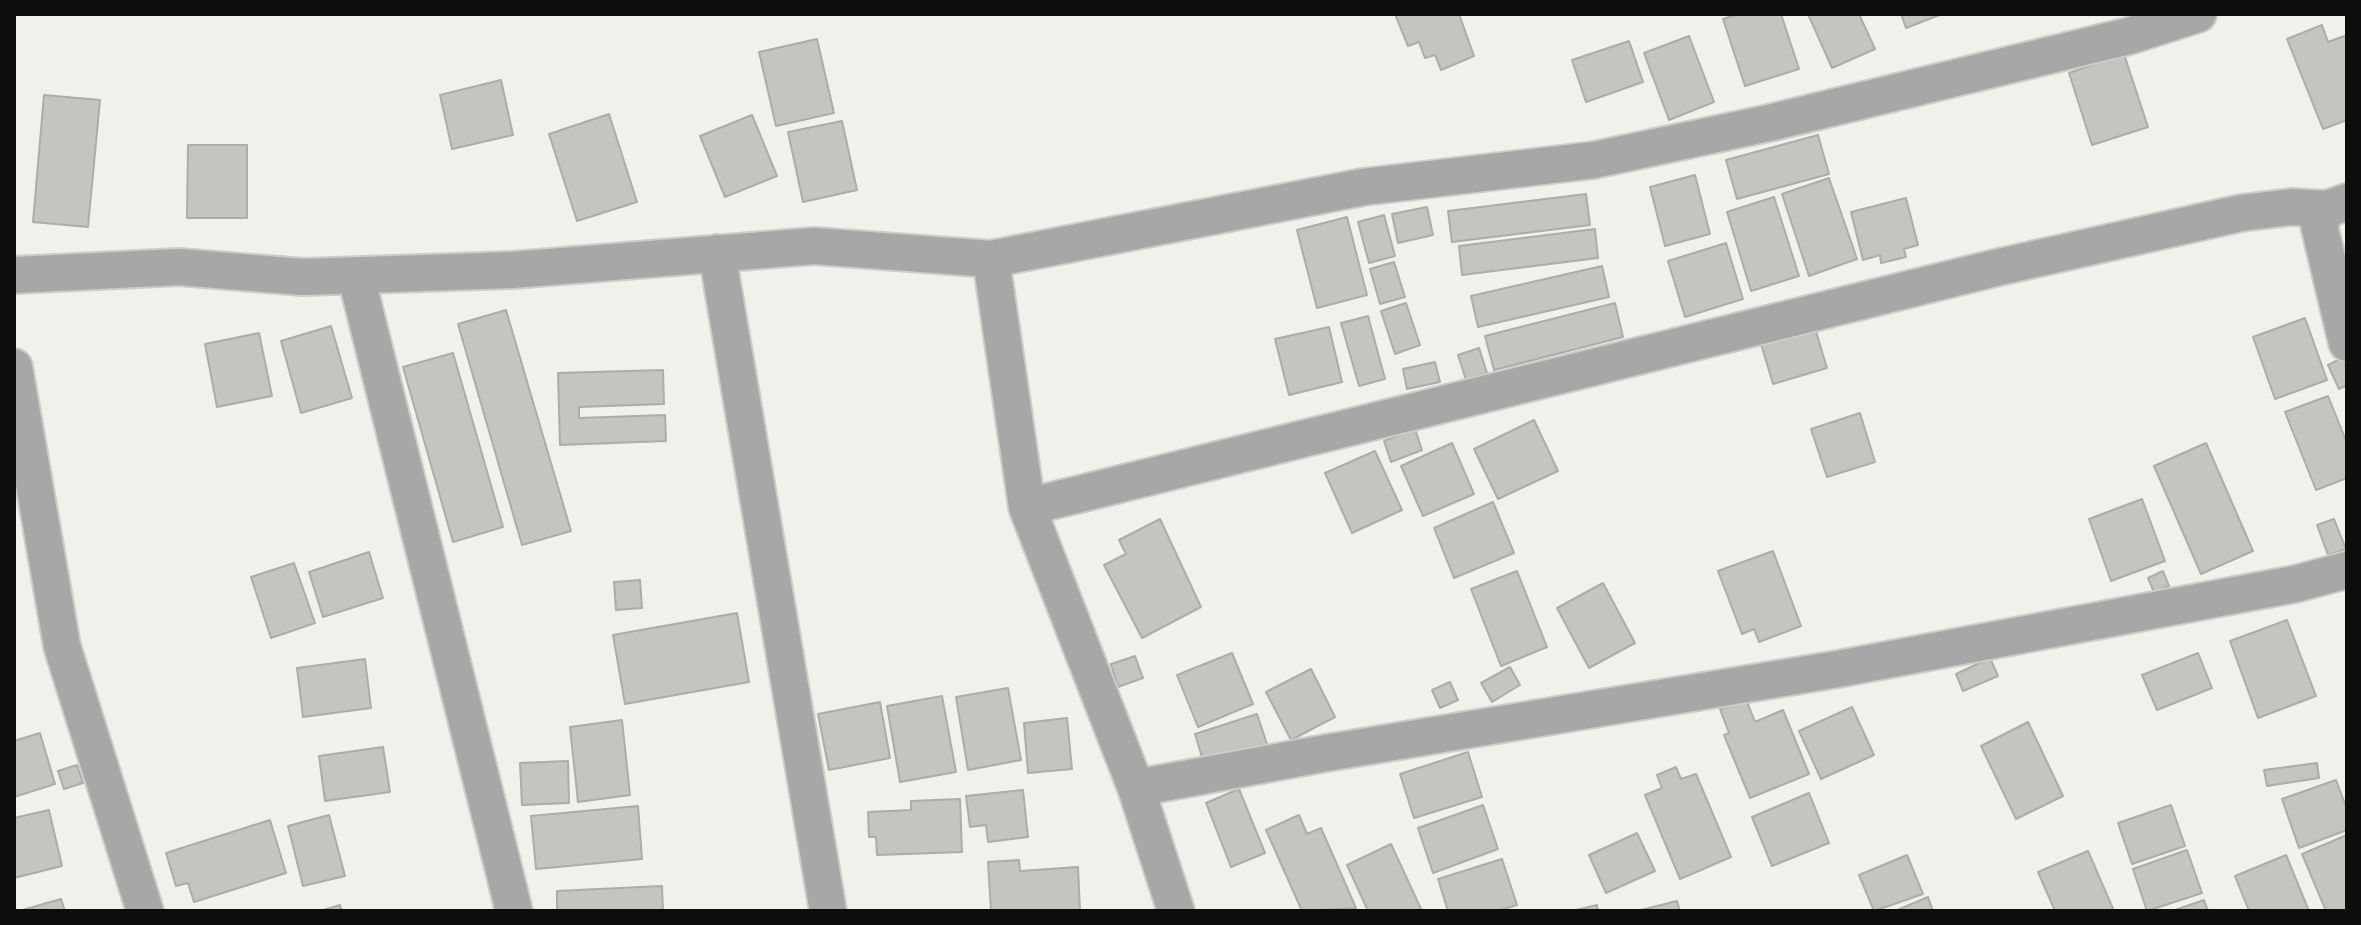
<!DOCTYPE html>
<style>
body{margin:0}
#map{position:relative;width:2361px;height:925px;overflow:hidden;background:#eff1ea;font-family:"Times New Roman",serif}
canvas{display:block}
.frame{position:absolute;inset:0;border:16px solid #0d0d0b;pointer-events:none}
</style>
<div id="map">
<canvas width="2361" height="925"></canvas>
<div class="frame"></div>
</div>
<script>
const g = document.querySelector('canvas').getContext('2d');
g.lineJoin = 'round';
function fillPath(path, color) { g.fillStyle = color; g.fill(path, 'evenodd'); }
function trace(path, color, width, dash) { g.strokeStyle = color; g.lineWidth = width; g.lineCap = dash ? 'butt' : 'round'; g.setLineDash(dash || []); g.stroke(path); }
const building = new Path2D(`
 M 1395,14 L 1459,14 L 1474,56 L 1441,70 L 1435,55 L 1425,58 L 1419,42 L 1408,46 Z
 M 1739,14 L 1781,14 L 1799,69 L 1745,86 L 1723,19 Z
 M 1808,14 L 1859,14 L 1875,49 L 1832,68 Z
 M 1901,14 L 1942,14 L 1906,28 Z
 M 2322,25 L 2328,42 L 2347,35 L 2347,120 L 2323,129 L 2287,39 Z
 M 1689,36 L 1714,102 L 1669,120 L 1644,53 Z
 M 817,39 L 834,113 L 776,126 L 759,52 Z
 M 1629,41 L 1643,82 L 1586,102 L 1572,60 Z
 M 2124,54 L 2148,127 L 2092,145 L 2069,73 Z
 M 501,80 L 513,135 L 452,149 L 440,95 Z
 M 44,95 L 100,100 L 88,227 L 33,222 Z
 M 609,114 L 637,202 L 577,221 L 549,134 Z
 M 752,115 L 777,176 L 725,197 L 700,136 Z
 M 842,121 L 857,190 L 803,202 L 788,132 Z
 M 1818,135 L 1829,174 L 1737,199 L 1726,160 Z
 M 188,145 L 247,145 L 247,218 L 187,218 Z
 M 1695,175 L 1710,234 L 1665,246 L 1650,187 Z
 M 1829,178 L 1857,259 L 1809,276 L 1782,194 Z
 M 1586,194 L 1590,225 L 1452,242 L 1448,211 Z
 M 1774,197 L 1799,276 L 1751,291 L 1727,212 Z
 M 1906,198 L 1918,245 L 1904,249 L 1906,257 L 1881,263 L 1880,255 L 1863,260 L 1851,212 Z
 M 1427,207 L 1433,235 L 1398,243 L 1392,214 Z
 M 1384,215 L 1395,256 L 1369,263 L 1358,222 Z
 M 1347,217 L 1367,295 L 1317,308 L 1297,230 Z
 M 1595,229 L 1598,258 L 1462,275 L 1459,246 Z
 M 1726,243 L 1743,299 L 1685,317 L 1668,261 Z
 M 1394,262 L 1405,297 L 1380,304 L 1370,269 Z
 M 1602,266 L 1609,297 L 1478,327 L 1471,296 Z
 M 1406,303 L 1420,345 L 1395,354 L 1381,311 Z
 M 1615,303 L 1623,337 L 1494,370 L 1485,336 Z
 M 506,310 L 571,531 L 522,545 L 458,324 Z
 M 1368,316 L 1385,379 L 1359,386 L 1341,323 Z
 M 2305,318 L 2327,380 L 2275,399 L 2253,337 Z
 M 331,326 L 352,398 L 301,413 L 281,341 Z
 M 1329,327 L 1342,382 L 1289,395 L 1275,339 Z
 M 1815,328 L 1827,368 L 1773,384 L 1761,344 Z
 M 259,333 L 272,396 L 217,407 L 205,344 Z
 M 1479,348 L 1487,373 L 1466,380 L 1458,355 Z
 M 453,353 L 503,527 L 453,542 L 403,367 Z
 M 2342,358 L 2347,368 L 2347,385 L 2339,389 L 2328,365 Z
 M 1435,362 L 1440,382 L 1407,389 L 1403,369 Z
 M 663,370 L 664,404 L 579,407 L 579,418 L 665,415 L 666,441 L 560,445 L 558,373 Z
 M 2328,396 L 2347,443 L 2347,478 L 2316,490 L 2285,412 Z
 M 1860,413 L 1875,462 L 1827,477 L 1811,429 Z
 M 1534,420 L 1558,471 L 1498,499 L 1474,449 Z
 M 1415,429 L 1422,450 L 1391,462 L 1384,441 Z
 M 1452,443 L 1474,494 L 1423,516 L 1401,466 Z
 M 2206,443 L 2253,551 L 2201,574 L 2154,466 Z
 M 1375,451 L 1402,510 L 1352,533 L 1325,473 Z
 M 2142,499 L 2165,561 L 2111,581 L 2089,519 Z
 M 1493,502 L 1514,553 L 1454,578 L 1434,528 Z
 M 1160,519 L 1201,607 L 1142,638 L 1104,565 L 1126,554 L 1119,540 Z
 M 2334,519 L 2346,549 L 2328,555 L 2317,525 Z
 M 1773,551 L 1801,626 L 1759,642 L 1754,629 L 1742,634 L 1718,571 Z
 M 369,552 L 383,598 L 323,617 L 309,572 Z
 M 294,563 L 315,623 L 271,638 L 251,577 Z
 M 1517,571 L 1547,647 L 1501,666 L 1471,589 Z
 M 2163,571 L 2169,586 L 2154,592 L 2148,578 Z
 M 640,580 L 642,608 L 616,610 L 614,582 Z
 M 1603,583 L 1635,643 L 1589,668 L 1557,608 Z
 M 737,613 L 749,682 L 625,704 L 613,635 Z
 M 2287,620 L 2316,696 L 2258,718 L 2230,641 Z
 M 1232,653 L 1253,704 L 1198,727 L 1177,675 Z
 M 2198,653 L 2212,688 L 2157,710 L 2142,675 Z
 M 1135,656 L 1143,678 L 1118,687 L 1111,664 Z
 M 1990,658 L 1998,676 L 1963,691 L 1956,674 Z
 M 365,659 L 371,708 L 303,717 L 297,668 Z
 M 1510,667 L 1520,685 L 1492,702 L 1481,683 Z
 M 1311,669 L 1335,717 L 1291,740 L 1266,692 Z
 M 1450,682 L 1458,700 L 1440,708 L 1432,690 Z
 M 1008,688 L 1021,760 L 968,770 L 956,697 Z
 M 942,696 L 956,772 L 900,782 L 887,706 Z
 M 1746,699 L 1755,722 L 1783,710 L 1809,774 L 1750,798 L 1724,735 L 1729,733 L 1720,709 Z
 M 880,702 L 890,758 L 829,770 L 818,714 Z
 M 1852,707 L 1874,755 L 1821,779 L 1799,731 Z
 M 1257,714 L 1267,744 L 1204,764 L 1195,734 Z
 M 1067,718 L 1072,769 L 1028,773 L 1024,723 Z
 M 622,720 L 630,795 L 578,802 L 570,727 Z
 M 2028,722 L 2063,796 L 2016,819 L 1981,746 Z
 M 40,733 L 55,784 L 14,797 L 14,741 Z
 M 383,747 L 390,792 L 325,801 L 319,756 Z
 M 1468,752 L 1482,797 L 1414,818 L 1400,774 Z
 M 568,761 L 569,803 L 522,805 L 520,763 Z
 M 2317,763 L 2319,778 L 2267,786 L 2264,770 Z
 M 77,765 L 83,783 L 64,789 L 58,771 Z
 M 1676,767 L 1681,779 L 1696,774 L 1731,857 L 1680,879 L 1645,795 L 1662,788 L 1657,775 Z
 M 2336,780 L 2347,809 L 2347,830 L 2299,848 L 2282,799 Z
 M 1239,789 L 1265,853 L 1231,867 L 1206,803 Z
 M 1023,790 L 1028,837 L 988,842 L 986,825 L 970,827 L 966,796 Z
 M 1809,793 L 1829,843 L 1772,866 L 1752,817 Z
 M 960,799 L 962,852 L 877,855 L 876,837 L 869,837 L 868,812 L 911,810 L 911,801 Z
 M 1483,805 L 1498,849 L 1433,873 L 1418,828 Z
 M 2171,805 L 2185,846 L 2132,864 L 2118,823 Z
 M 638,806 L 642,859 L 536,869 L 531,816 Z
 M 49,810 L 62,866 L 14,878 L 14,818 Z
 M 329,815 L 345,876 L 303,886 L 288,826 Z
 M 1299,815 L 1307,834 L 1321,828 L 1356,908 L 1302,911 L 1266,830 Z
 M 270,820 L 286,873 L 194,902 L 188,883 L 176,886 L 166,853 Z
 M 1637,833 L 1655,871 L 1606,893 L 1589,855 Z
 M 2347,835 L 2347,911 L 2326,911 L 2302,854 Z
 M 1391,844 L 1422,911 L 1368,911 L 1347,865 Z
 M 2187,850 L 2202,893 L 2147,911 L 2133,869 Z
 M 2088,851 L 2114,911 L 2055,911 L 2038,872 Z
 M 1907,855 L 1923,894 L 1874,911 L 1859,875 Z
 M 2286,855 L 2309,911 L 2249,911 L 2235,876 Z
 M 1502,859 L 1517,905 L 1497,911 L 1448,911 L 1438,879 Z
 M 1019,860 L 1020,871 L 1078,867 L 1080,910 L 991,911 L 988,862 Z
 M 662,886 L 663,911 L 557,911 L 557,891 Z
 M 1928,897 L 1933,911 L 1895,911 Z
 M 61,899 L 65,911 L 19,911 Z
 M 2204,900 L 2208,911 L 2172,911 Z
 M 1677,901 L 1680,911 L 1637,911 Z
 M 340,905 L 342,911 L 320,911 Z
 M 1597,905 L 1598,911 L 1572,911 Z`);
const street = new Path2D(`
 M 2327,209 L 2319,225 L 2347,343
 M 717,253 L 828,911
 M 991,259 L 1027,507 L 1136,788 L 1176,911
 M 14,275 L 179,267 L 303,277 L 512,270 L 814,246 L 991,259 L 1363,187 L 1594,160 L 1769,123 L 2129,36 L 2198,14
 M 356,276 L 514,911
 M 14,367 L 62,646 L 145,911
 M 1027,507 L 1995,268 L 2241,213 L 2291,207 L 2327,209 L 2347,202
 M 1136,788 L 1326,753 L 1838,669 L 2295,584 L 2347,570`);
fillPath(building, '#c3c5be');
trace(building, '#abada7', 2);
trace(street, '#cbcdc6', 40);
trace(street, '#a9a6a8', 36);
</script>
